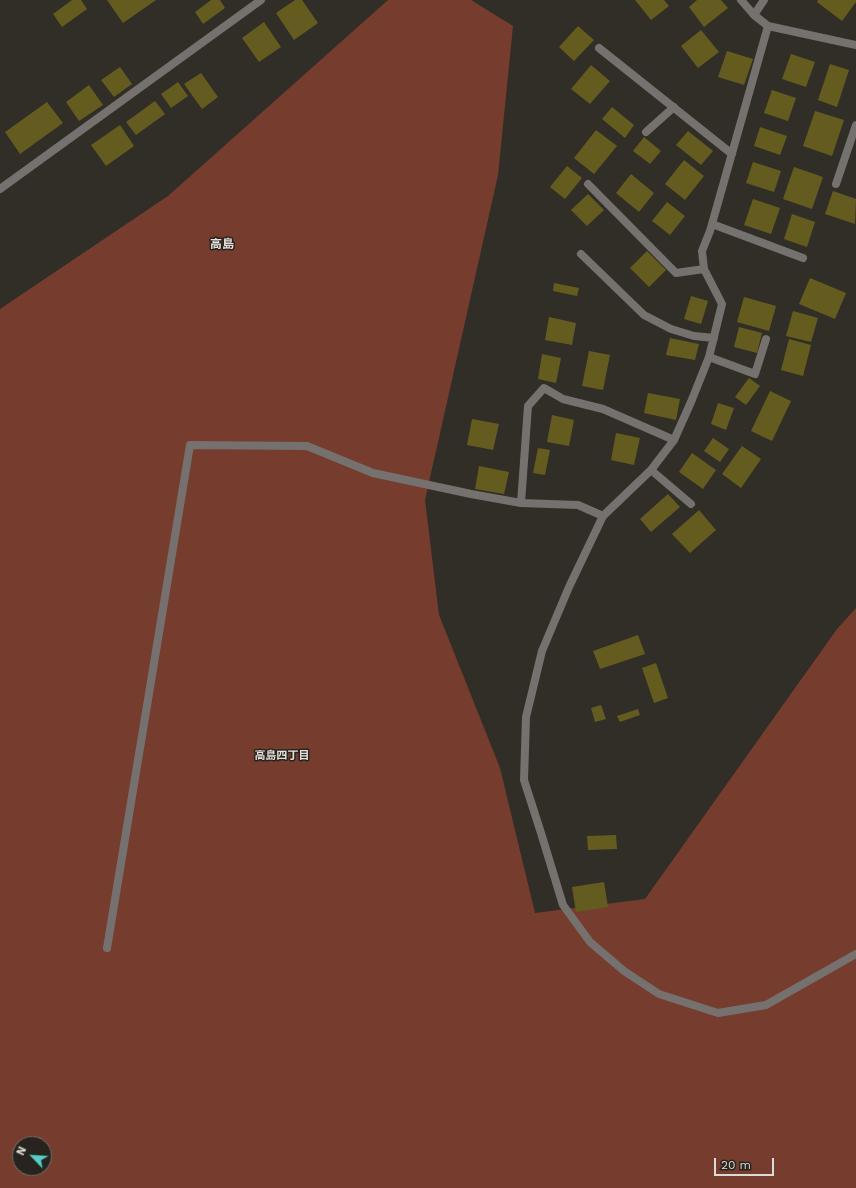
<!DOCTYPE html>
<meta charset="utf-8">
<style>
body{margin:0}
#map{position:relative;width:856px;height:1188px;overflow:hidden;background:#312e28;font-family:"Work Sans",sans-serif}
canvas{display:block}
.north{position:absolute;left:12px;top:1136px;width:40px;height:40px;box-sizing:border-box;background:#27241f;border:1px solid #6f6d69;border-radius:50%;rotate:295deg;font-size:11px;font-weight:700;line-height:16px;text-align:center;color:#dcdad7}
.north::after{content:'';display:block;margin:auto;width:14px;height:18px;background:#54cdc7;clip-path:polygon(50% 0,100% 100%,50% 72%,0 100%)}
.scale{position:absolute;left:714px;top:1158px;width:60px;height:18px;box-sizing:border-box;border:2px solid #dcdad7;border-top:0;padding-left:5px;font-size:12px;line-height:14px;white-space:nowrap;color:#dcdad7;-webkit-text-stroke:3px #27241f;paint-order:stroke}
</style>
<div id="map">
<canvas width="856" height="1188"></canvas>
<div class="north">N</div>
<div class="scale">20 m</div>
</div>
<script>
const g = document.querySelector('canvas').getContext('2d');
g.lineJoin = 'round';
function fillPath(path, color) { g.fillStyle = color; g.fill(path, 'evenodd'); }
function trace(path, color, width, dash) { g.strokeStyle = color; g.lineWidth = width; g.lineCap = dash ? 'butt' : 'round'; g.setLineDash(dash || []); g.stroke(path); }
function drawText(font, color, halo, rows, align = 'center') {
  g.font = font + ' "Work Sans","Noto Sans JP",sans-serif'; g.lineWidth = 3; g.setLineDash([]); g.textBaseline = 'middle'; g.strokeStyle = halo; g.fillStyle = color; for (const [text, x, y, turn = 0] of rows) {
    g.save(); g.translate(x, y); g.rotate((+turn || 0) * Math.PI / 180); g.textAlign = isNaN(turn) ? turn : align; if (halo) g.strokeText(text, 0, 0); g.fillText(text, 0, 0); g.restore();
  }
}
const green = new Path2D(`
 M 388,0 L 471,0 L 513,26 L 498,175 L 425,500 L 439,615 L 500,768 L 535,913 L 645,899 L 837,629 L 856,608 L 856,1188 L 0,1188 L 0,309 L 168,196 ZM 20,1144 L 44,1144 L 44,1168 L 20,1168 Z`);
const building = new Path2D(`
 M 72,0 L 81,0 L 87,9 L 62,27 L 53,14 Z
 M 107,0 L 156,0 L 123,23 Z
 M 211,0 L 220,0 L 225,8 L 203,24 L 195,12 Z
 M 295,0 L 302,0 L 318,23 L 294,40 L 276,13 Z
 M 635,0 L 664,0 L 669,6 L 651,20 Z
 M 697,0 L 721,0 L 728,8 L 704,27 L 689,7 Z
 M 818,0 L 856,0 L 856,2 L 842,21 L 817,2 Z
 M 264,22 L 281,47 L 259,62 L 242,38 Z
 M 578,26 L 594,40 L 574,61 L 559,47 Z
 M 701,30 L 719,52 L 698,68 L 681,46 Z
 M 727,51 L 753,59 L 744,85 L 718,77 Z
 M 791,54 L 815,62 L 806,87 L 782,79 Z
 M 830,64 L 849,70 L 837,107 L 818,100 Z
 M 591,65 L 610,81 L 590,104 L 571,89 Z
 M 120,67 L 132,84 L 114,97 L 101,80 Z
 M 201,73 L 218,97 L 202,109 L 184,84 Z
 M 178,82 L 188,96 L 171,108 L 161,94 Z
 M 89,85 L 103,105 L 79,121 L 66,102 Z
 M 772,90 L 796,98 L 788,121 L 764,113 Z
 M 155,101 L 165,114 L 136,135 L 126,122 Z
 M 47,102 L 63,123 L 20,154 L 5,132 Z
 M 612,107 L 634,125 L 625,138 L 602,119 Z
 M 815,111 L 844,120 L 832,156 L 803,146 Z
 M 120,125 L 134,146 L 106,166 L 91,145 Z
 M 760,127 L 787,136 L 780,155 L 754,146 Z
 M 596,130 L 617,146 L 594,174 L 574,158 Z
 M 688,131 L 713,151 L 701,165 L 676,145 Z
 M 644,137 L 661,151 L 650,164 L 633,151 Z
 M 684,160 L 704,176 L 685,200 L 665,184 Z
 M 753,162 L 781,171 L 774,192 L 746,183 Z
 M 567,166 L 582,178 L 565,199 L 550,187 Z
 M 794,167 L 823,177 L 812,209 L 783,199 Z
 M 631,174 L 654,193 L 639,212 L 616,193 Z
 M 833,191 L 856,199 L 855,224 L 825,214 Z
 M 588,194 L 604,210 L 587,226 L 571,210 Z
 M 753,199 L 780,208 L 771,234 L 744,225 Z
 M 667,202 L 685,216 L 670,235 L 652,221 Z
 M 792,214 L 815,222 L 807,247 L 784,239 Z
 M 647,251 L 666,270 L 649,287 L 630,268 Z
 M 810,278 L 846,293 L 835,319 L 799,304 Z
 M 554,283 L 579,288 L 577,296 L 553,291 Z
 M 691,296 L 708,301 L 701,324 L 684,319 Z
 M 744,297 L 776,306 L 769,331 L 737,322 Z
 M 793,311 L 818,318 L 811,342 L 786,336 Z
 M 549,317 L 576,323 L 572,345 L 545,340 Z
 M 739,327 L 762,333 L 757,353 L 734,347 Z
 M 670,338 L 699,344 L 695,360 L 666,355 Z
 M 789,339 L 811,345 L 803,376 L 781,370 Z
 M 589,351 L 610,355 L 603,390 L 582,386 Z
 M 542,354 L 561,358 L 556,383 L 538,379 Z
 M 749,378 L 760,386 L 746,405 L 735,397 Z
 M 770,391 L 791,401 L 772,441 L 751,431 Z
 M 648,393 L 680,399 L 676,420 L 644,413 Z
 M 718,403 L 734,408 L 726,430 L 711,424 Z
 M 552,415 L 574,420 L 569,446 L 547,442 Z
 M 472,419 L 499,424 L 493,450 L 467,445 Z
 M 616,433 L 640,438 L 634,465 L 611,460 Z
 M 713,438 L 729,449 L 720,462 L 704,451 Z
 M 742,446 L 761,459 L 741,488 L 722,474 Z
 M 538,448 L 550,450 L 545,475 L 533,473 Z
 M 692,453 L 716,470 L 703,489 L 679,472 Z
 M 479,466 L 509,472 L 504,494 L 475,489 Z
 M 668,494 L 680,507 L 651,532 L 640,519 Z
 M 699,510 L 716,530 L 690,553 L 672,534 Z
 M 638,635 L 645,654 L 600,669 L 593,651 Z
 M 656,663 L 668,698 L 654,703 L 642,668 Z
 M 601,705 L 606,719 L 595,722 L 591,708 Z
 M 638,709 L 640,715 L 620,722 L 617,716 Z
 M 616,835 L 617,849 L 588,850 L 587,836 Z
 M 604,882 L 608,907 L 576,912 L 572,887 Z`);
const minor = new Path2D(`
 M 741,0 L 754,15 L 768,26 L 856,45
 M 754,15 L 764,0
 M 768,26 L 710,231 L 702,251 L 704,269 L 722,304 L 709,357 L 691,402 L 674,440 L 651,470 L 603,516 L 569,587 L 542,651 L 526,717 L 524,780 L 541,833 L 563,905 L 590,942 L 624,971 L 659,994 L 718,1013 L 766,1005 L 856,954
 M 599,48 L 732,154
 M 646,132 L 674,107
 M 588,184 L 676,273 L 704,269
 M 836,184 L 856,125
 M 0,189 L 261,0
 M 712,224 L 803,258
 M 581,254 L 644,315 L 671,329 L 694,336 L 714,338
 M 709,357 L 755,374 L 766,339
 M 651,470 L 691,504
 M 521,503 L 528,406 L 544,388 L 563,399 L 603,409 L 674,440
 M 107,948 L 190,445 L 307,446 L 373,473 L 471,494 L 521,503 L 578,505 L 603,516`);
const neighbourhoodNames = [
 ["高島四丁目",282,756]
];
const quarterNames = [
 ["高島",222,244]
];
fillPath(green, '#763d2f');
fillPath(building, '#645c1e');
trace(minor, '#74716f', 8);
drawText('bold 11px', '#e6e1da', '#27241f', neighbourhoodNames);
drawText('bold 12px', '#e6e1da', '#27241f', quarterNames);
</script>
